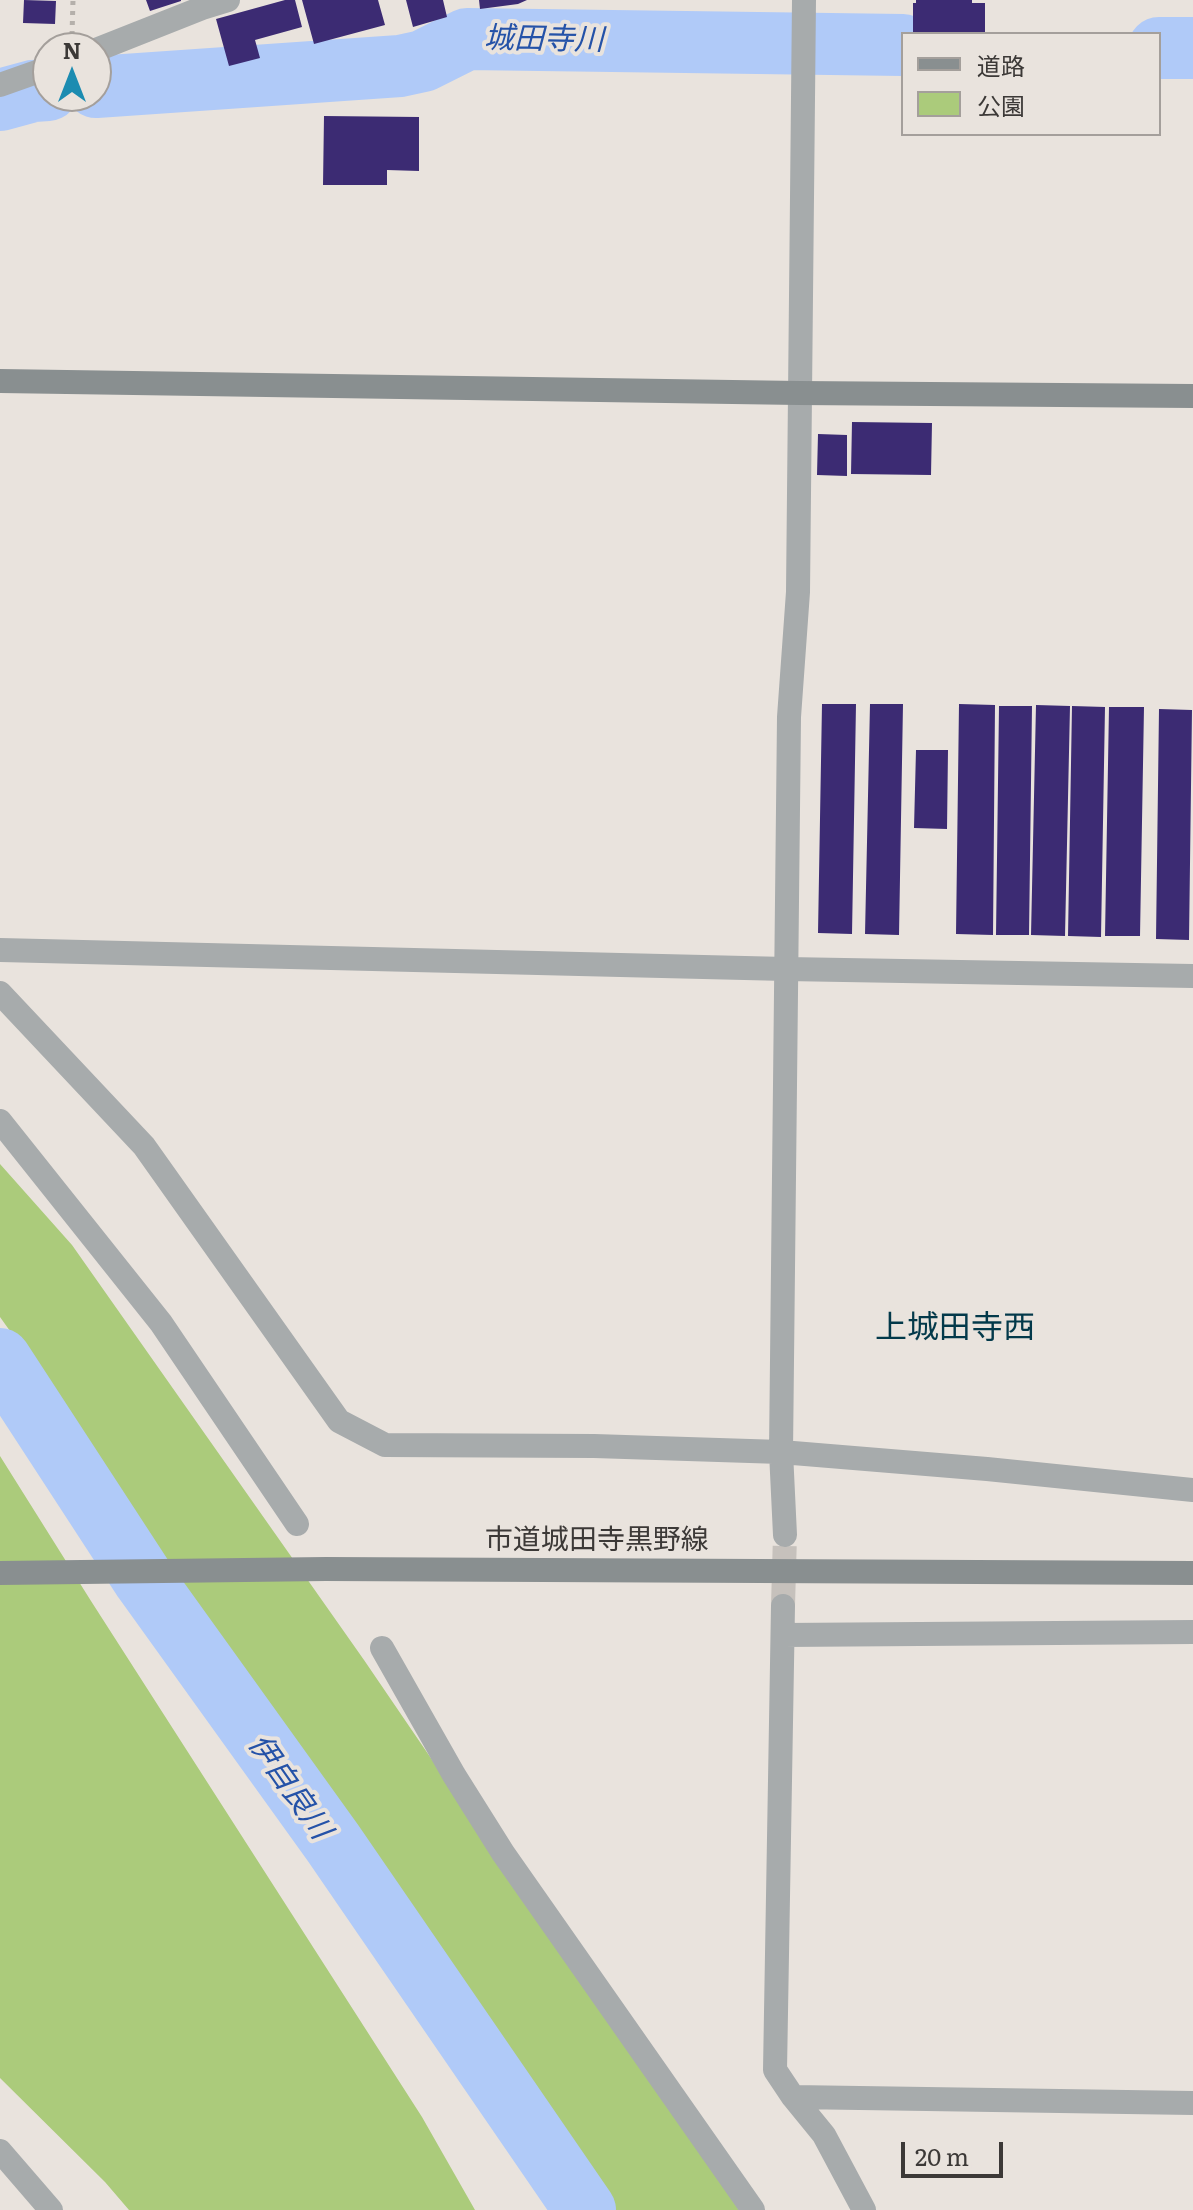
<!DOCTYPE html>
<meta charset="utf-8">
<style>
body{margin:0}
#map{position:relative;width:1193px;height:2210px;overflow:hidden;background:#e9e3dd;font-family:Literata,"Noto Sans JP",serif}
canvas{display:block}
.legend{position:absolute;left:901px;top:32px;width:260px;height:104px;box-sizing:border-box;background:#e9e3dd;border:2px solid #a49f9b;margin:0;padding:10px 14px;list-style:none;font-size:24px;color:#3c3937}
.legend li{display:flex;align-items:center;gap:16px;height:40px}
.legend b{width:40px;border:2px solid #a49f9b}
.north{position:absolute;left:32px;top:32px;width:80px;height:80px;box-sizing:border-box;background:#e9e3dd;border:2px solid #a49f9b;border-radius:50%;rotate:0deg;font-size:22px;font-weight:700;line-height:32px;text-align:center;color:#3c3937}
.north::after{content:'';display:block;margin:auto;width:28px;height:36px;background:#1c8cb1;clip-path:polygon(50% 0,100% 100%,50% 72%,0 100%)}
.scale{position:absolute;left:901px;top:2142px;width:102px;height:36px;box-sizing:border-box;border:4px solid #3c3937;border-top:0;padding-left:10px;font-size:24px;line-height:28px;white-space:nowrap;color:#3c3937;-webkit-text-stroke:6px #e9e3dd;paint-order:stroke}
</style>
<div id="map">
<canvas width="1193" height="2210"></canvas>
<ul class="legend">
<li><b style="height:10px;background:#898f90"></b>道路</li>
<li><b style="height:22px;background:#abcb7b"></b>公園</li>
</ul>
<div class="north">N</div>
<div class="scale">20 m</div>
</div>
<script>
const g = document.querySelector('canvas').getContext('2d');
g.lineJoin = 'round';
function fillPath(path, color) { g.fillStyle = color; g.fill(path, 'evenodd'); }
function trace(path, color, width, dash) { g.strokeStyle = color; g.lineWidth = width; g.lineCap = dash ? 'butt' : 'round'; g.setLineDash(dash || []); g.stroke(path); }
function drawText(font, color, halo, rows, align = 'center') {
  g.font = font + ' Literata,"Noto Sans JP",serif'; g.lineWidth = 8; g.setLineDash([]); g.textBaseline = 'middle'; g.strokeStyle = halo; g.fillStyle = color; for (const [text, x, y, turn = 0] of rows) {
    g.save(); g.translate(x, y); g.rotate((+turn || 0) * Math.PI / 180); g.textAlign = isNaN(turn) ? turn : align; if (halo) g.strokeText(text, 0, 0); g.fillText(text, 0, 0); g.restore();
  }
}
const green = new Path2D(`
 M 0,1164 L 72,1245 L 364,1660 L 739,2210 L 594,2210 L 407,1921 L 310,1789 L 75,1422 L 0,1317 Z
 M 0,1456 L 91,1601 L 422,2117 L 475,2210 L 129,2210 L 105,2182 L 0,2078 Z`);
const river = new Path2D(`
 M 1159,48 L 1193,48
 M 96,87 L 400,66 L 423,61 L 467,39 L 903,45
 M 0,100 L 33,91 L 48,90
 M 0,1359 L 144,1580 L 333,1843 L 585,2210`);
const building = new Path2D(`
 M 24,0 L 56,1 L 55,24 L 23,23 Z
 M 146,0 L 181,0 L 181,1 L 150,11 Z
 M 285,0 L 295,0 L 302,27 L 255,40 L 260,58 L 229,66 L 216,19 Z
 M 302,0 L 378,0 L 385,25 L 314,44 Z
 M 406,0 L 443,0 L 447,17 L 413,27 Z
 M 479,0 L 527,0 L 518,4 L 480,9 Z
 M 916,0 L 972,0 L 972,3 L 985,3 L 985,32 L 913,32 L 913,3 L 916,3 Z
 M 324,116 L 419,117 L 419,171 L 387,170 L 387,185 L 323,185 Z
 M 852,422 L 932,423 L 931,475 L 851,474 Z
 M 818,434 L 847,435 L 847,476 L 817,475 Z
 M 822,704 L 856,704 L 852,934 L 818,933 Z
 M 870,704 L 903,704 L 899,935 L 865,934 Z
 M 959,704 L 995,705 L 993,935 L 956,934 Z
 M 1036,705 L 1070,706 L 1065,936 L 1031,935 Z
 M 999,706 L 1032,706 L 1029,935 L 996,935 Z
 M 1072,706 L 1105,707 L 1101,937 L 1068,936 Z
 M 1109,707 L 1144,707 L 1140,936 L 1105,936 Z
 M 1159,709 L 1192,710 L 1189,940 L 1156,939 Z
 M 916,750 L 948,750 L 947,829 L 914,828 Z`);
const streetTunnel = new Path2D(`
 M 783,1606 L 785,1535`);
const path = new Path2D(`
 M 72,35 L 73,0`);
const street = new Path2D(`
 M 96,50 L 202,8 L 228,0
 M 0,85 L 48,68
 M 0,950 L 786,969 L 1193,976
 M 0,993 L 144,1146 L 339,1421 L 385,1445 L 594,1446 L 781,1452 L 987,1469 L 1193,1490
 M 0,1121 L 161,1323 L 297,1524
 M 785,1535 L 781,1452 L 789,717 L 798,592 L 804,0
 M 783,1606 L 775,2070 L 793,2097 L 824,2135 L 864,2210
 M 783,1635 L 1193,1632
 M 382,1648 L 454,1775 L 503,1853 L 753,2210
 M 793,2097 L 1193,2103
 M 0,2151 L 51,2210`);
const secondary = new Path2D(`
 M 0,381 L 799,393 L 1193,396
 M 0,1573 L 326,1569 L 1193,1573`);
const streetNames = [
 ["市道城田寺黒野線",597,1541]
];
const waterNames = [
 ["城田寺川",544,40,1],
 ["伊自良川",289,1787,55]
];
const quarterNames = [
 ["上城田寺西",955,1329]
];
fillPath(green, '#abcb7b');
trace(river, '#b0caf8', 62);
fillPath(building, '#3c2b73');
trace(streetTunnel, '#c6c1bc', 24, [24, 12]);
trace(path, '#b5b0ab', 5, [4, 6]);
trace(street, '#a7abac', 24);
trace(secondary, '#898f90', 24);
drawText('28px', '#3c3937', '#e9e3dd', streetNames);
drawText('italic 30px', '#2452a8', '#e9e3dd', waterNames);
drawText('32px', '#03394a', '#e9e3dd', quarterNames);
</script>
